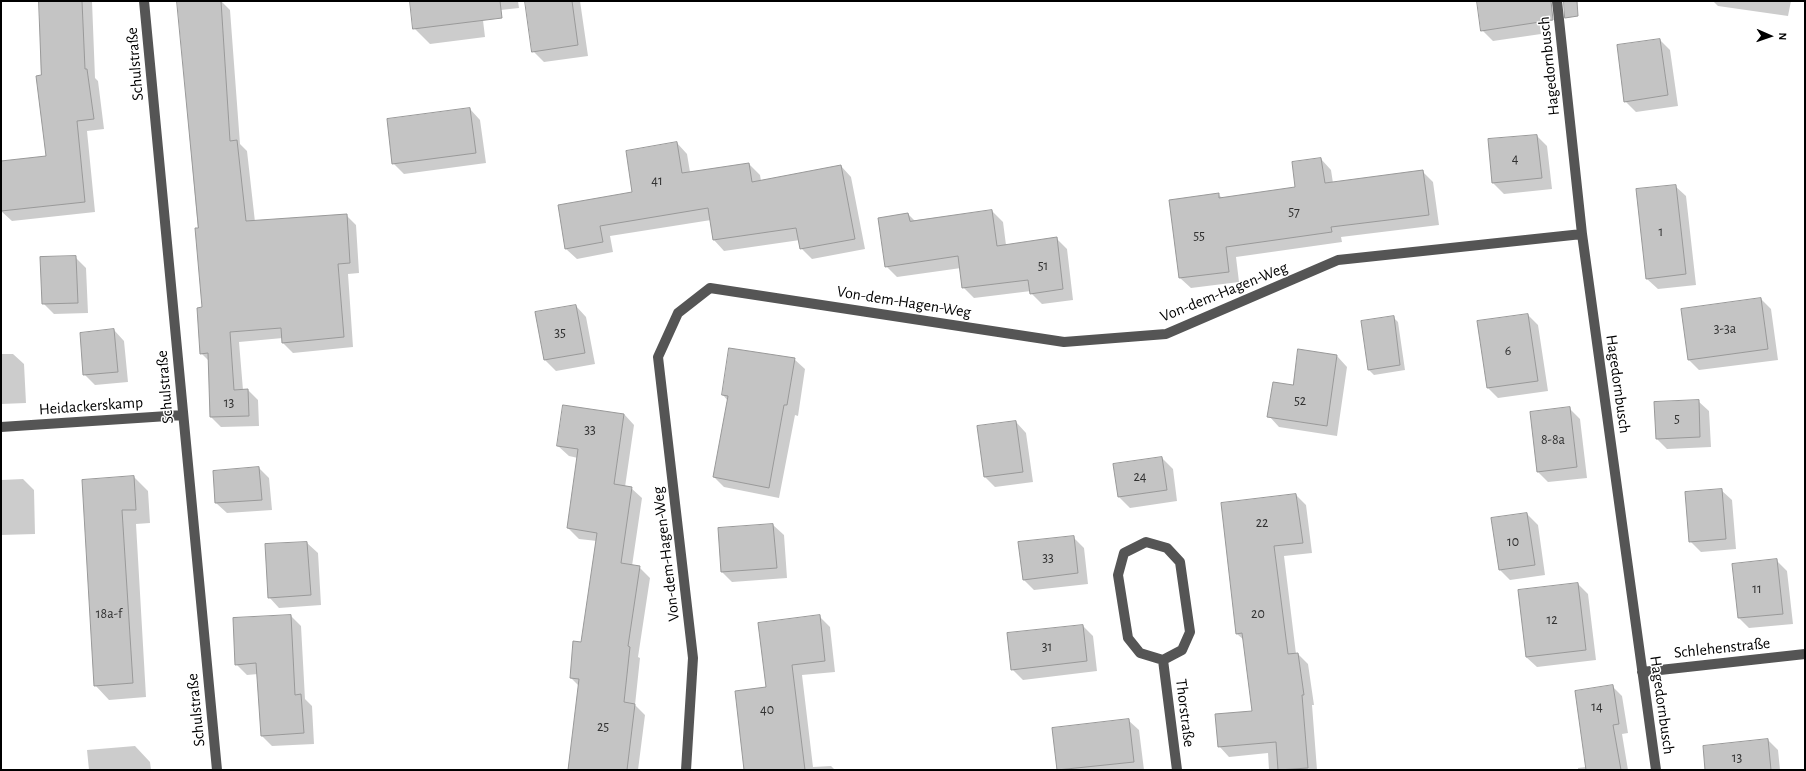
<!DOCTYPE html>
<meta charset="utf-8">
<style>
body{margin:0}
#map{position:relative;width:1806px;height:771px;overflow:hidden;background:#fff;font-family:"Alegreya Sans",sans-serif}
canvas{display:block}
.frame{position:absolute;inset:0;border:2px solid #000;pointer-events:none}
.north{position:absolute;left:1750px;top:16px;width:40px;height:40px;-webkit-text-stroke:3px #fff;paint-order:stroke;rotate:92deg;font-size:11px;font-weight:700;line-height:16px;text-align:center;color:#000}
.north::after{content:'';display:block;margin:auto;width:14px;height:18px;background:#000;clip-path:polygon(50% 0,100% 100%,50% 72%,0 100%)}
</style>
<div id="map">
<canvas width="1806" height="771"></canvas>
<div class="frame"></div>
<div class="north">N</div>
</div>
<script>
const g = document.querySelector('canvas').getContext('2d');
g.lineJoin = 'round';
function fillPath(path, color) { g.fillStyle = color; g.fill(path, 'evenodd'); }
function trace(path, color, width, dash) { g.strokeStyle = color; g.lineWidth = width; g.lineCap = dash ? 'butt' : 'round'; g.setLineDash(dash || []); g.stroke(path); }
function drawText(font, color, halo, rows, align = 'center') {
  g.font = font + ' "Alegreya Sans",sans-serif'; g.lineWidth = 3; g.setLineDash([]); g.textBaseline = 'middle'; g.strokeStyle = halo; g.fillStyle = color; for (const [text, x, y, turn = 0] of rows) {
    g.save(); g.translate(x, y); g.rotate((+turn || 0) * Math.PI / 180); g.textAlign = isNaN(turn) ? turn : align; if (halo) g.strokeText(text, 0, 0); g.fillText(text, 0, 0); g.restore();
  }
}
const shadow = new Path2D(`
 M 40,1 L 92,1 L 95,78 L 98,81 L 104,129 L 87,131 L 95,212 L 12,221 L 1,211 L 1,162 L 47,157 Z
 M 202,1 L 221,1 L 230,10 L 240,144 L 247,151 L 255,222 L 346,215 L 356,225 L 359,273 L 348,274 L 353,347 L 293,353 L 283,343 L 283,338 L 239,342 L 243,390 L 248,390 L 258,400 L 259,426 L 221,427 L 211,417 L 209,361 L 201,353 L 203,308 L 199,229 Z
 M 411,1 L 518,1 L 519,8 L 482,12 L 485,37 L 430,44 L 414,28 Z
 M 526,1 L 580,1 L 588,56 L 544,62 L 533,51 Z
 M 1478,1 L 1536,1 L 1541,34 L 1493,41 L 1482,30 Z
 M 1713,1 L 1791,1 L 1788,16 L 1718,6 Z
 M 1660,40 L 1670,50 L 1678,106 L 1636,112 L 1625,101 Z
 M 470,109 L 480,120 L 486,163 L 404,174 L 393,163 Z
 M 1537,136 L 1547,146 L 1552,189 L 1504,194 L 1493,183 L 1489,140 Z
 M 677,143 L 687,154 L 690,172 L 749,164 L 760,175 L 761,181 L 841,166 L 851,177 L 865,249 L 812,259 L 801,248 L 800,240 L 724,251 L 714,240 L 711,220 L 610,236 L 613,252 L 577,259 L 566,249 L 633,193 Z
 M 1321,159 L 1331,170 L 1333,183 L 1423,172 L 1433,182 L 1439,225 L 1341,237 L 1342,242 L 1236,257 L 1239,282 L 1191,288 L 1180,278 L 1218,194 L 1223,199 L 1296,188 Z
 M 1675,186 L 1686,196 L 1696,285 L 1658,289 L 1647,279 Z
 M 992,211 L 1003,222 L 1006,245 L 1056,238 L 1067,249 L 1073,300 L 1042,304 L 1031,293 L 1031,291 L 974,298 L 963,287 L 961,268 L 897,277 L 886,266 L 908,214 L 916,222 Z
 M 75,257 L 86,268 L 88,313 L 54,314 L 43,303 Z
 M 1761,299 L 1771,309 L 1778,360 L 1699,370 L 1689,360 L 1682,309 Z
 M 576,306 L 586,317 L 595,364 L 556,371 L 545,360 L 537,313 Z
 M 1528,315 L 1538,325 L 1548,391 L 1498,398 L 1488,388 Z
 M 1393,317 L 1398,322 L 1405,370 L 1374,375 L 1369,370 Z
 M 114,330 L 124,341 L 128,382 L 95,385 L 84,374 Z
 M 730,349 L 794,359 L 805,369 L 798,416 L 795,415 L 779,498 L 724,487 L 714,477 L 728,401 L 723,395 Z
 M 1,354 L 13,354 L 24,364 L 26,403 L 1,404 Z
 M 1337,356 L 1347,367 L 1337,436 L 1279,427 L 1269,416 Z
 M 1698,401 L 1709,411 L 1711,447 L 1667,449 L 1657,439 Z
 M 1569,408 L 1580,419 L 1587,478 L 1548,482 L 1538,472 Z
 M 624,414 L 634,425 L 625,487 L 631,488 L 642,498 L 632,566 L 639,567 L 650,578 L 638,657 L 640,658 L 635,705 L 645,715 L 638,770 L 569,770 L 579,686 L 571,678 L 574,642 L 582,643 L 597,541 L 579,539 L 568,528 L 578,458 L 569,456 L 558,446 Z
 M 1016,422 L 1026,433 L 1033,482 L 995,487 L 985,477 Z
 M 1162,458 L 1173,469 L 1177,501 L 1130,508 L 1119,497 L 1114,465 Z
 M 259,468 L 269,478 L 272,510 L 227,513 L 216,503 Z
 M 134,477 L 148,491 L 150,523 L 136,524 L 146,697 L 109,700 L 95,685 L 83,481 Z
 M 23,479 L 34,490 L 35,534 L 1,535 L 1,480 Z
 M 1721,490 L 1732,500 L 1736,549 L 1701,552 L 1690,541 Z
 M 1296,495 L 1306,505 L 1312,553 L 1284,556 L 1296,654 L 1298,654 L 1308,664 L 1314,705 L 1312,705 L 1317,770 L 1269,770 L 1268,753 L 1229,757 L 1219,746 L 1253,712 L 1244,640 L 1237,634 L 1222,504 Z
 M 1527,514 L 1538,525 L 1545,575 L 1510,580 L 1500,570 Z
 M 773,525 L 784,535 L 787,578 L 732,582 L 722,572 Z
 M 1073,537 L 1084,548 L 1088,584 L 1034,590 L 1023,579 Z
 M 307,543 L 318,553 L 321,605 L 279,608 L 269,597 Z
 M 1776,560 L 1787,571 L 1793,624 L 1749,628 L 1739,618 Z
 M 1578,584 L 1588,594 L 1596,660 L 1537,667 L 1526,657 Z
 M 291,616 L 301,626 L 305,699 L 312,706 L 314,744 L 272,746 L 262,736 L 258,674 L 247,675 L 236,664 Z
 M 819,616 L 830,627 L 835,672 L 802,675 L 813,767 L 831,766 L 835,770 L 772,770 L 767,688 Z
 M 1083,626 L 1093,636 L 1097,671 L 1023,680 L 1012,669 Z
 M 1612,686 L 1622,696 L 1628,733 L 1622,734 L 1628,770 L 1578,770 L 1578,768 L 1586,767 Z
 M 1128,720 L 1139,730 L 1144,770 L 1058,770 L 1053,729 Z
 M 1768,740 L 1778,750 L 1780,770 L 1706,770 Z
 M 135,746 L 150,762 L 151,770 L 89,770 L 87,750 Z`);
const building = new Path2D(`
 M 39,1 L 82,1 L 85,69 L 87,69 L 94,119 L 77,121 L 85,202 L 1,211 L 1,161 L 46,156 L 36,76 L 41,75 Z
 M 177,1 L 221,1 L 230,141 L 237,140 L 246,221 L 347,214 L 350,263 L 338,264 L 344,337 L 282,343 L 281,328 L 230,332 L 234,390 L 248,389 L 249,416 L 210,417 L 208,353 L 200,354 L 197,308 L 202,307 L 195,228 L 198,228 Z
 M 410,1 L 500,1 L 502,18 L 413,29 Z
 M 525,1 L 572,1 L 578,45 L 532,52 Z
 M 1477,1 L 1551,1 L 1553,20 L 1481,31 Z
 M 1564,1 L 1577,1 L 1578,16 L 1565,18 Z
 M 1660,39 L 1668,95 L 1624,102 L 1617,45 Z
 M 470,108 L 476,153 L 392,164 L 387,119 Z
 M 1537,135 L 1542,178 L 1492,183 L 1488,139 Z
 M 677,142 L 682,173 L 749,163 L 752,182 L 841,165 L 855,239 L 800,249 L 796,228 L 713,240 L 708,208 L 600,226 L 603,242 L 565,249 L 558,205 L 632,192 L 626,151 Z
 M 1321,158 L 1325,183 L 1423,170 L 1429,215 L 1331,227 L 1332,232 L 1226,247 L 1229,272 L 1179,278 L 1169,200 L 1219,193 L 1219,198 L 1295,187 L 1292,162 Z
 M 1676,185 L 1686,274 L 1646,279 L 1636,189 Z
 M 992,210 L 997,246 L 1057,237 L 1063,289 L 1030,294 L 1028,280 L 962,288 L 958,256 L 885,267 L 878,218 L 908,213 L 910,221 Z
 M 76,256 L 78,303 L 42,304 L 40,257 Z
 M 1761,298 L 1768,349 L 1688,360 L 1681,309 Z
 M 576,305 L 585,353 L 544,360 L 535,312 Z
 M 1528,314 L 1538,381 L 1487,388 L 1477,321 Z
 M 1394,316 L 1400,365 L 1368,370 L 1361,321 Z
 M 114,329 L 118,372 L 83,375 L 80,333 Z
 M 729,348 L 795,358 L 787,405 L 784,405 L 769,488 L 713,477 L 728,396 L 722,395 Z
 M 1298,349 L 1337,355 L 1327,426 L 1267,417 L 1273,382 L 1293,385 Z
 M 1699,400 L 1700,437 L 1656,439 L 1654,402 Z
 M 563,405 L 624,414 L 614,484 L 632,487 L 621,563 L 640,566 L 628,646 L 630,647 L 624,702 L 635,704 L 627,770 L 568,770 L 579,679 L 570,678 L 573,641 L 581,642 L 597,533 L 567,528 L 578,449 L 557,446 Z
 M 1570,407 L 1577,467 L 1537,472 L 1530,412 Z
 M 1016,421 L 1023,472 L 984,477 L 977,426 Z
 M 1162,457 L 1167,490 L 1118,497 L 1113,464 Z
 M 259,467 L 262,500 L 215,503 L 213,471 Z
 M 134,476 L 136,510 L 122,510 L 133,683 L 94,686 L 82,480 Z
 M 1722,489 L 1726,539 L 1689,542 L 1685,492 Z
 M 1296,494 L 1303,543 L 1274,546 L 1288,654 L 1298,653 L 1304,695 L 1302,695 L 1308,768 L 1278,770 L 1276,742 L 1218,747 L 1215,714 L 1252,711 L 1242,633 L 1236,634 L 1221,503 Z
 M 1527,513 L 1535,565 L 1499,570 L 1491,518 Z
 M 773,524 L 777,568 L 721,572 L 718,528 Z
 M 1074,536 L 1078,573 L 1023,580 L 1018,542 Z
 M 307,542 L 311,595 L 268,598 L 265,544 Z
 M 1777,559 L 1783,614 L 1738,618 L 1732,564 Z
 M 1578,583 L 1586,650 L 1526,657 L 1518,590 Z
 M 291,615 L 295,695 L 301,694 L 304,733 L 261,736 L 256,663 L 235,665 L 233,618 Z
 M 820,615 L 825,661 L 792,665 L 805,770 L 744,770 L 735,691 L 766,687 L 758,623 Z
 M 1083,625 L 1087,661 L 1011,670 L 1007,633 Z
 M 1613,685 L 1619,724 L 1613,725 L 1621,770 L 1586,770 L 1575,691 Z
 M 1129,719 L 1134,762 L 1057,770 L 1052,728 Z
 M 1768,739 L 1771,770 L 1705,770 L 1703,746 Z`);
const minor = new Path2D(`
 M 144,1 L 217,770
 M 1557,1 L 1582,234 L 1656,770
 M 1,427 L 183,415
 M 1146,542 L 1167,548 L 1180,562 L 1190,632 L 1182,650 L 1163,660 L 1140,653 L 1128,638 L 1118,575 L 1124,553 Z
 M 1163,660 L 1177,770
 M 1642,672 L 1805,654
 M 686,770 L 693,658 L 658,357 L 678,313 L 710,288 L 1064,342 L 1166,334 L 1338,260 L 1582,234`);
const numberNames = [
 ["4",1515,159],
 ["41",657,181],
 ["57",1294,212],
 ["1",1661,232],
 ["55",1199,236],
 ["51",1043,266],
 ["3-3a",1725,329],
 ["35",560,333],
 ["6",1508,351],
 ["52",1300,401],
 ["13",229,403],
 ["5",1677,419],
 ["33",590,430],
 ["8-8a",1553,440],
 ["24",1140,477],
 ["22",1262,523],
 ["10",1513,542],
 ["33",1048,558],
 ["11",1757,589],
 ["18a-f",109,614],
 ["20",1258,614],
 ["12",1552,620],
 ["31",1047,647],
 ["14",1597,707],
 ["40",767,710],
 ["25",603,727],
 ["13",1737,758]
];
const streetNames = [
 ["Schulstraße",135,64,-95],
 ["Hagedornbusch",1549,66,-96],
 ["Von-dem-Hagen-Weg",1224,292,-22],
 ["Von-dem-Hagen-Weg",904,302,9],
 ["Hagedornbusch",1618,384,82],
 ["Schulstraße",165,387,-95],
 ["Heidackerskamp",91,406,-4],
 ["Von-dem-Hagen-Weg",666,554,-97],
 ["Schlehenstraße",1722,648,-6],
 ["Hagedornbusch",1662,705,82],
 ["Schulstraße",196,710,-96],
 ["Thorstraße",1185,713,83]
];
fillPath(shadow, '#0003');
fillPath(building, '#c4c4c4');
trace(building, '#999', 1);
trace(minor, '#555', 10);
drawText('14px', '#313131', null, numberNames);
drawText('16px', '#000', '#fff', streetNames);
</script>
